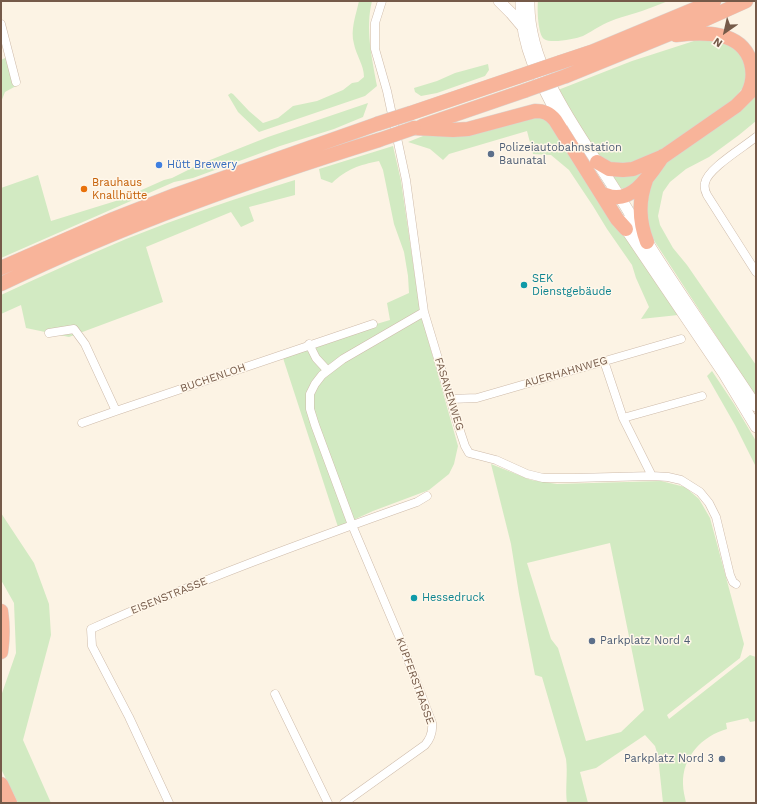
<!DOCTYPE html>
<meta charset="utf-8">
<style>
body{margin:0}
#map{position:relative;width:757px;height:804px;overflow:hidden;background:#fcf3e4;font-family:"Work Sans",sans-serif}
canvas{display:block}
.frame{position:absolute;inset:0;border:2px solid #755a49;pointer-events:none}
.north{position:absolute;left:705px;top:12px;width:40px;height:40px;-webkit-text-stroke:3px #fff7ea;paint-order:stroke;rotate:214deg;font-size:11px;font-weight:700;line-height:16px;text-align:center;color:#755a49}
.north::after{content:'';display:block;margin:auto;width:14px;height:18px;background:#755a49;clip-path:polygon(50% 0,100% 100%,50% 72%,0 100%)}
</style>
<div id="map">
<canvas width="757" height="804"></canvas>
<div class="frame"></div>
<div class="north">N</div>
</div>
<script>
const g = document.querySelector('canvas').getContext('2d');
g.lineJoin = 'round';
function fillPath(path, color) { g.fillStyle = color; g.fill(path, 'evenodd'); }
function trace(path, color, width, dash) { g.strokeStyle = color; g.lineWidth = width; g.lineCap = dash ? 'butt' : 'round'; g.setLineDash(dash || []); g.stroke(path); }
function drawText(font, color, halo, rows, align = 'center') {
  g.font = font + ' "Work Sans",sans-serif'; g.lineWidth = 3; g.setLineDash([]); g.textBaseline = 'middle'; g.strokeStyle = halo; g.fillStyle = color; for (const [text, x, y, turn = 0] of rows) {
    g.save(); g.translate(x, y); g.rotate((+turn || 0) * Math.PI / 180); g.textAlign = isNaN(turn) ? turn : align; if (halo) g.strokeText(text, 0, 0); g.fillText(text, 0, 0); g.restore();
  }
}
const green = new Path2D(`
 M 359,1 L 372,1 C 365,29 372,58 377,86 L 365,96 L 259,132 L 238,112 L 228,95 L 231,93 L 233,94 L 249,111 L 263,123 L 278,118 L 293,106 L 317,101 L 343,90 L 352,83 L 358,82 L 364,77 C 364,65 356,55 354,44 C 350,30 356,15 359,1 Z
 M 538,1 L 668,1 C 660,4 651,8 642,11 C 634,14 624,16 616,19 C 604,23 594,30 583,36 C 575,39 551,44 544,39 C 538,35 537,9 538,1 Z
 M 697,40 L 719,41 L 739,50 L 748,67 L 746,84 L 733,100 L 702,124 L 647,159 L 614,166 L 599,158 L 558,90 L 632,61 Z
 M 7,57 L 16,86 L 5,92 L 1,102 L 1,60 Z
 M 488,64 L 489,70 L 485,76 L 437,93 L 421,96 L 415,92 L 414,88 L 437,81 L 455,73 Z
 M 756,93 L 756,121 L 739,135 L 709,157 L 686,169 L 670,182 L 663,192 L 658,216 L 660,225 L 673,248 L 687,265 L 756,365 L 756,397 L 655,242 L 648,229 L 646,190 L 669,159 Z
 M 368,103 L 363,117 L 334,129 L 280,146 L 193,178 L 174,182 L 1,258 L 1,188 L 38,175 L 51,221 L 119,200 L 164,180 L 172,178 L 200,164 L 268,137 Z
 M 545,115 L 678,315 L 641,319 L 649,307 L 636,278 L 632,265 L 607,229 L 593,206 L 569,170 L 551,155 L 533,154 L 527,131 L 449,154 L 443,160 L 430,149 L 408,142 L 428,134 Z
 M 393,146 L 401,181 L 420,311 L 458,446 L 454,464 L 449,474 L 429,490 L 373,511 L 338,527 L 283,358 L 302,346 L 390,320 L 387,303 L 409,293 L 408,276 L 404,252 L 394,224 L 383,170 L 379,161 C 359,165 347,169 332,183 L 321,179 L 319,169 Z
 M 657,161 L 627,190 L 621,188 L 610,172 Z
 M 295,180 L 295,195 L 249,207 L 254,221 L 241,227 L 231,212 L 146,247 L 163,302 L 69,337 L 26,328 L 21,305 L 1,314 L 1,295 C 42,276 83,257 126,239 C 181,217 237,198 295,180 Z
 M 712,371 L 734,404 L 756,441 L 756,467 L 735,425 L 707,376 Z
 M 491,464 L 531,480 L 557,484 L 661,481 L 685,487 L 699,499 L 710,518 L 744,644 L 740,658 L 667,715 L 669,719 L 750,655 L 756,657 L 756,721 L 750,722 L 748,718 L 726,723 L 727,729 C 702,736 682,757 683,784 C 683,791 685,797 686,803 L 663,803 L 658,756 L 655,746 L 645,735 L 596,768 L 580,772 L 588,803 L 567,803 C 565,788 568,774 566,759 L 542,677 L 535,675 L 519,594 L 511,544 ZM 610,543 L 644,710 L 621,732 L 586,741 L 558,648 L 551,639 L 527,563 Z
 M 1,513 L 34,563 L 49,604 L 51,635 L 23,740 L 51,803 L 18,803 L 1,769 L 1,696 L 16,653 L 14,603 L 1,580 Z`);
const street = new Path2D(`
 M 382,1 L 375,23 L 375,49 L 387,91 L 406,180 L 424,312 L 458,425 L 465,446 L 469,453 L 496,460 L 527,474 L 543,478 L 575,478 L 652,476 L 668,477 L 681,480 L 700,492 L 709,503 L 716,517 L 730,575 L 733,582 L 736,584
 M 1,24 L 16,82
 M 756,137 C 744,147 707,169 705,183 C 704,187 705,191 707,195 L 756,272
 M 49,333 L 74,329 L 85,344 L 116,411 L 373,324
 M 309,344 L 316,358 L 327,370
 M 604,361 L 623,418 L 652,476
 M 451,399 L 477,398 L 681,339
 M 623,418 L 702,396
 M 82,423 L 116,411
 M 275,694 L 328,803
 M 169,803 L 129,717 L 92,646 L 91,629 C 197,581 307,541 417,502 L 427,496
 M 344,803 L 425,745 C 431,738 433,732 432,723 L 399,636 L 352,525 L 315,425 L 310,409 L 310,394 L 315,384 L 322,375 L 343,359 L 424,312`);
const secondary = new Path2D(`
 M 499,1 L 511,13 L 522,26
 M 521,1 C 520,46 541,85 562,123
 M 529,1 C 527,70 584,139 619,196 C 629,211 637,227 647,242 C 682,298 720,351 756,406
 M 623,221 L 626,229 L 724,374 L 756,427`);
const highway = new Path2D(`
 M 676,35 C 703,32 742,30 751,63 C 754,74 753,83 748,93
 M 561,62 L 594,51 L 714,1
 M 566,76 L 706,19 L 746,1
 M 411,113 L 517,77
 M 422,126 L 524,91
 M 414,128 L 453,130 L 468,129 L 535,111 C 544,111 549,113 555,120 L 617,219 L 626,229
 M 597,162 L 609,169 L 623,170 L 633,169 L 664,156 L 736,106 L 756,86
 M 646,180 C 638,202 639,221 647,242
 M 606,195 C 632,206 651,173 663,156
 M 1,268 L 111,220 L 175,195 L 377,124
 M 1,284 C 123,225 250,180 379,140
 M 1,611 C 3,625 3,638 1,652
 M 1,784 L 10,803`);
const highwayBridge = new Path2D(`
 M 517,77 L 561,62
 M 524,91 L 566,76
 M 377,124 L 411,113
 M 379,140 L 414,128`);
const markers = [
 [491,154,4,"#5c6f8a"],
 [159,165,4,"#3f7fe0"],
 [84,189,4,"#e8710a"],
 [524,285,4,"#0f9aa8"],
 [414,598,4,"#0f9aa8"],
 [592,641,4,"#5c6f8a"],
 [722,759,4,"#5c6f8a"]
];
const serviceNames = [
 ["Polizeiautobahnstation",499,148],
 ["Baunatal",499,161],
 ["Parkplatz Nord 4",600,641],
 ["Parkplatz Nord 3",714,759,"right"]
];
const shopNames = [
 ["Hütt Brewery",167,165]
];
const foodNames = [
 ["Brauhaus",92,183],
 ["Knallhütte",92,196]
];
const cultureNames = [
 ["SEK",532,279],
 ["Dienstgebäude",532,292],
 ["Hessedruck",422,598]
];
const streetNames = [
 ["AUERHAHNWEG",566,372,-16],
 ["BUCHENLOH",213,378,-19],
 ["FASANENWEG",449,394,73],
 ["EISENSTRASSE",169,596,-22],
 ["KUPFERSTRASSE",415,681,70]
];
fillPath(green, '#d2eac2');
trace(street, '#cebbaa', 9);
trace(secondary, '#d3bdaa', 12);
trace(highway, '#dbd4d0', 15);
trace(street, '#fff', 8);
trace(secondary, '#fff', 11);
trace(highway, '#f8b49a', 14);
trace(highwayBridge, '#dbd4d0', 15, []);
trace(highwayBridge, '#f8b49a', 14);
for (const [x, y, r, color] of markers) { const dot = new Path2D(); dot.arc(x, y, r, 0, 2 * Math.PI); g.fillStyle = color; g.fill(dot); trace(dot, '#fff7ea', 1.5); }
drawText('11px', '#4e5e75', '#fff7ea', serviceNames, 'left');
drawText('11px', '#366cbe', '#fff7ea', shopNames, 'left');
drawText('11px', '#c56008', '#fff7ea', foodNames, 'left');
drawText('11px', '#0d838f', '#fff7ea', cultureNames, 'left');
drawText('11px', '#755a49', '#fff7ea', streetNames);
</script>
